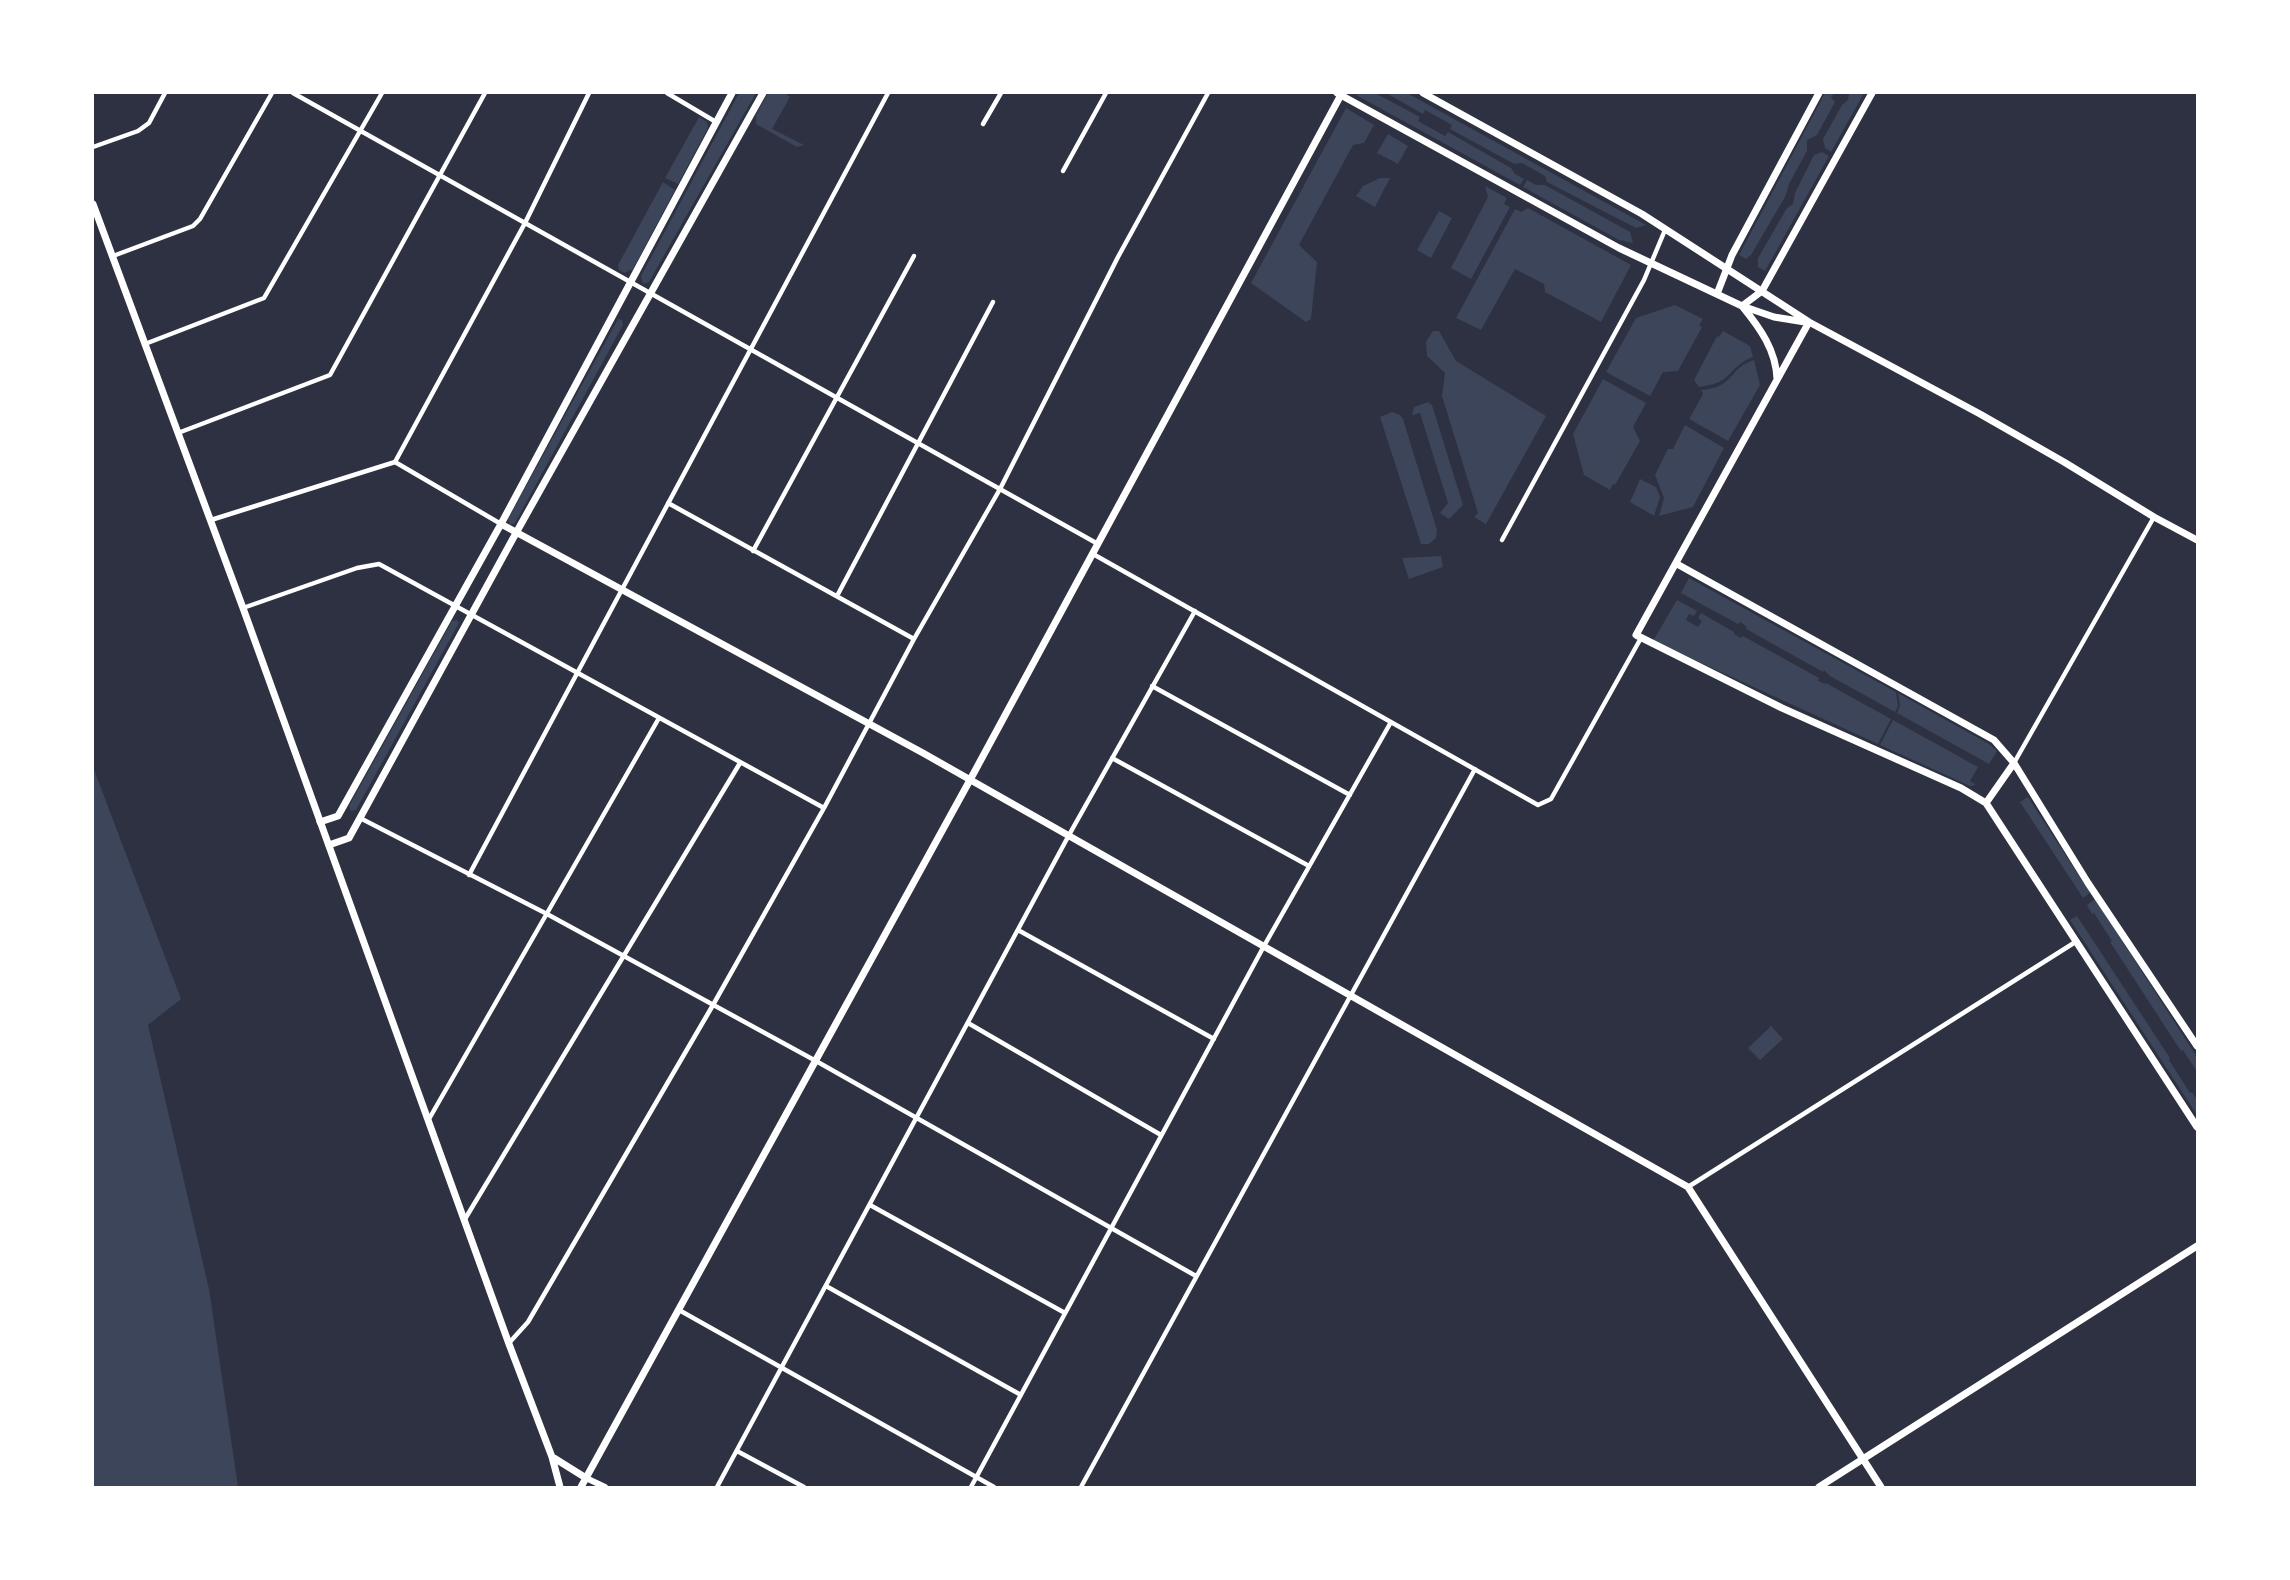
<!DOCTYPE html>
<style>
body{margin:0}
#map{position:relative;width:2290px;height:1580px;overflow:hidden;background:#2d3142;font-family:Manrope,sans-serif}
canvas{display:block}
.frame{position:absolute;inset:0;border:94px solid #fff;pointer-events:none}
</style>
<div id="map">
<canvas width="2290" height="1580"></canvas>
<div class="frame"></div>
</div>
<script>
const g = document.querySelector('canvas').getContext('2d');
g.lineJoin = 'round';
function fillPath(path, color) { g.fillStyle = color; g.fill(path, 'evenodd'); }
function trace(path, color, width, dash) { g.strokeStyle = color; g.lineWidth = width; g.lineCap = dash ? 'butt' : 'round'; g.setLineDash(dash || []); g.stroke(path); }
const green = new Path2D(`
 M 739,93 L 756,93 L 649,282 L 643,284 L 641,276 Z
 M 768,93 L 788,93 L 787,95 L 790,97 L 772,129 L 804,145 L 797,147 L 756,124 L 756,115 Z
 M 1357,93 L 1375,93 L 1420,117 L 1418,121 L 1445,136 L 1448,132 L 1511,168 L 1515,174 L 1524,179 L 1520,185 L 1356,95 Z
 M 1386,93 L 1407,93 L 1646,225 L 1636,228 L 1547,182 L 1545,176 L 1522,163 L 1514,164 L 1450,129 L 1452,125 L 1425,110 L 1423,114 Z
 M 1825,93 L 1835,93 L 1831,97 L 1835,102 L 1817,135 L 1807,140 L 1807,151 L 1789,184 L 1785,197 L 1751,255 L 1746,259 L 1739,255 Z
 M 1849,93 L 1864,93 L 1831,152 L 1825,148 L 1823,139 L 1842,105 L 1848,100 Z
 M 1346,108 L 1374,125 L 1364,143 L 1353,145 L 1299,245 L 1317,262 L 1311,319 L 1306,322 L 1251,283 Z
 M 699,117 L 707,122 L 708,128 L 678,184 L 665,178 Z
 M 1388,134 L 1408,146 L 1398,164 L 1377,153 Z
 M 1822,152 L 1829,156 L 1765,271 L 1758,267 L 1758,258 L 1787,208 L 1793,204 L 1795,193 L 1814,155 Z
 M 1380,178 L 1390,178 L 1375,207 L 1356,196 L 1363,186 Z
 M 1527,180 L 1536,185 L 1545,185 L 1630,232 L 1633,243 L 1619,240 L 1523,187 Z
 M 663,182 L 675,190 L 633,269 L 624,273 L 619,270 L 618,265 Z
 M 1485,186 L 1507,198 L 1504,204 L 1510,207 L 1471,279 L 1451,268 L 1488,197 Z
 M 1528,208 L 1631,265 L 1601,322 L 1545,292 L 1544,284 L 1515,269 L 1481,330 L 1456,318 L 1515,209 L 1521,212 Z
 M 1439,211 L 1452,218 L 1431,258 L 1417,250 Z
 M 1675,305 L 1703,319 L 1699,325 L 1702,327 L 1678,371 L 1663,372 L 1650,396 L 1606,372 L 1636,318 Z
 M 618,319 L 622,320 L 623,325 L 515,523 L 510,525 L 508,519 Z
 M 1433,331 L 1439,331 L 1456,361 L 1546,416 L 1486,524 L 1474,517 L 1478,513 L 1442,396 L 1445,373 L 1427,356 L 1426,342 Z
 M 1723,331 L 1750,346 L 1753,357 C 1726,368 1734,383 1699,387 L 1694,380 L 1717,336 L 1719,337 Z
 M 1754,360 L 1760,385 L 1728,441 L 1689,419 L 1703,394 L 1701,390 C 1736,387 1727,369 1754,360 Z
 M 1603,379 L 1646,403 L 1633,427 L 1640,441 L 1615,485 L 1613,484 L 1610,490 L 1584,475 L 1573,434 Z
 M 1428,402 L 1432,405 L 1463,505 L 1449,519 L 1440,513 L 1448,503 L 1420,413 L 1412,415 L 1414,407 Z
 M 1392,412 L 1400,415 L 1403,419 L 1437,530 L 1436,538 L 1429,544 L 1421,544 L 1380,417 Z
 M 1685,425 L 1724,448 L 1693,507 L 1659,516 L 1664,498 L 1655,475 L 1668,449 L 1673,449 Z
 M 1640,479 L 1656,487 L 1660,497 L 1654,516 L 1630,502 Z
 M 1441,556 L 1443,567 L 1409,579 L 1402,558 Z
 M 1689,578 L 1896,692 L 1898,706 L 1895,712 L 1830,676 L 1824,670 L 1823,672 L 1746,629 L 1747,627 L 1740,622 L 1738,624 L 1681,593 Z
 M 1677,600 L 1697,611 L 1694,616 L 1689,614 L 1686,620 L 1698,627 L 1702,621 L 1698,618 L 1701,613 L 1734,632 L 1734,634 L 1741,638 L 1743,636 L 1819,678 L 1818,681 L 1825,684 L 1826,683 L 1891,719 L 1878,744 L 1653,641 Z
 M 457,620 L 459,623 L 356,810 L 351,811 L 349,806 L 452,621 Z
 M 1898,693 L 1989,744 L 1997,751 L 1989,764 L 1897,713 L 1900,706 Z
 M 1893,720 L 1978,767 L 1970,781 L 1976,785 L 1970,786 L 1880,745 Z
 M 93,767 L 181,999 L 148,1025 L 209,1289 L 238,1487 L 93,1487 Z
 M 2028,797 L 2090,893 L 2083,898 L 2020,802 Z
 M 2095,899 L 2197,1057 L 2197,1072 L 2183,1050 L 2181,1051 L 2110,942 L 2112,941 L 2094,913 L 2092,914 L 2087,905 Z
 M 2077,916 L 2170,1058 L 2169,1060 L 2190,1093 L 2192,1092 L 2197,1100 L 2197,1115 L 2070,920 Z
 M 1771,1026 L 1783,1039 L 1760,1060 L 1748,1048 Z`);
const minor = new Path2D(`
 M 293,93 L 1098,544
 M 667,93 L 716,122
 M 983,124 L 1001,93
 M 93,147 L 138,131 L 149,123 L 165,93
 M 1063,171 L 1106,93
 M 113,256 L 193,226 L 200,219 L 272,93
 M 145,344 L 264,298 L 382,93
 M 178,433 L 330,375 L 485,93
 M 395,462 L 525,223 L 589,93
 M 668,503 L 914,639
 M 211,520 L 395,462 L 501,524
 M 1502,540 L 1644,280 L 1665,230
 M 753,551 L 914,256
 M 1093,554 L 1538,805 L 1551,799 L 1641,638
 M 837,596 L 993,302
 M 243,608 L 357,568 L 379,564 L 824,808
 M 1152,686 L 1350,795
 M 1112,758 L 1309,866
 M 2014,763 L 2154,517
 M 360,818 L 547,914 L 816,1061 L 1196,1276
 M 469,875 L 888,93
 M 1018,930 L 1214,1039
 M 968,1023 L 1161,1135
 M 429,1119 L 659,718
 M 1688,1187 L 2077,941
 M 870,1205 L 1065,1313
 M 465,1219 L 740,763
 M 826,1286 L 1021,1395
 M 679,1310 L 994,1487
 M 509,1343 L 528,1322 L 713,1005 L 824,808 L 914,639 L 1000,489 L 1118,257 L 1208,93
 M 737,1451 L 804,1487
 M 717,1487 L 1069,835 L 1195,611
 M 971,1487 L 1264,946 L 1391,722
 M 1081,1487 L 1475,769`);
const tertiary = new Path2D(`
 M 586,1478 L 605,1487`);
const secondary = new Path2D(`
 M 1337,93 L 1619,248 L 1742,306 L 1774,317 L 1805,322
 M 1423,93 L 1642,214 L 1809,322 L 1980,414 L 2064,462 L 2154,517 L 2197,540
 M 1717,294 L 1732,255 L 1819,93
 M 1809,322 L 1636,635 L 1782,708 L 1961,788 L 1986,803 L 2197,1127
 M 1777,379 C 1776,350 1760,328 1742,306 L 1762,291 L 1872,93
 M 501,524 L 923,753 L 1688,1187 L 1881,1487
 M 1677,564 L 1994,740 L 2014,763 L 2088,883 L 2197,1046
 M 1986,803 L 2014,763
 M 320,822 L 338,816 L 501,524 L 732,93
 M 329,845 L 349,838 L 516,533 L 763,93
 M 1819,1487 L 2197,1246`);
const primary = new Path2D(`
 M 93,204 L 243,608 L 509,1344 L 552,1457 L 560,1487
 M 554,1458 L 586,1478
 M 581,1487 L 970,780 L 1342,93`);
fillPath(green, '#3c4559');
trace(minor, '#fff', 4.5);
trace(tertiary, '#fff', 6);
trace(secondary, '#fff', 7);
trace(primary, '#fff', 7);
</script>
